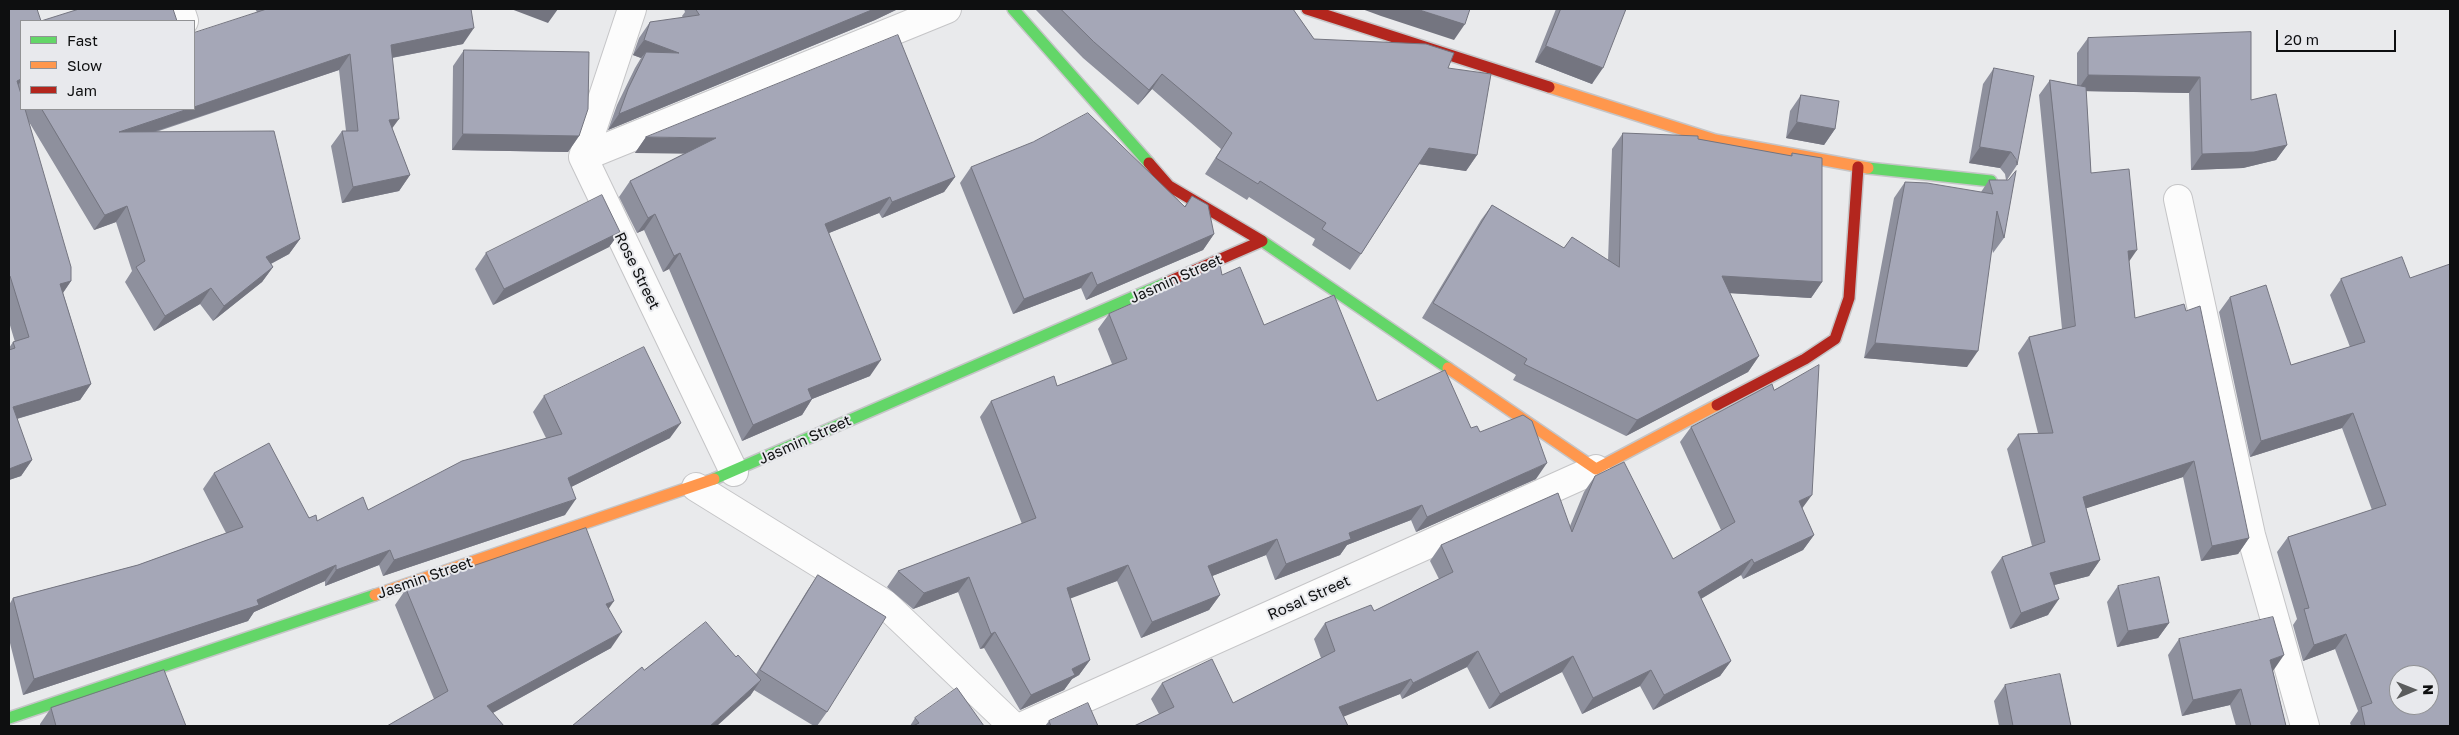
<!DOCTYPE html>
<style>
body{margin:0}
#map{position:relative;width:2459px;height:735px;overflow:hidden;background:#e9eaec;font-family:"Golos Text",sans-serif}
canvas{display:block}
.frame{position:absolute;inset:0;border:10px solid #0e0f10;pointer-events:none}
.legend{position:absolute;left:20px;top:20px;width:175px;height:90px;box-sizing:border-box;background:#e8e9ed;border:1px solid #919295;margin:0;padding:6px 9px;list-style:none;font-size:15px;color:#0e0f10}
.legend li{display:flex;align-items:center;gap:10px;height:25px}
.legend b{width:25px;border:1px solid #919295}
.north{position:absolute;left:2389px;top:665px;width:50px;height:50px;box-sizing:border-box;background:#e8e9ed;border:1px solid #919295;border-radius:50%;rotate:89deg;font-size:14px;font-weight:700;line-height:20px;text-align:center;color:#0e0f10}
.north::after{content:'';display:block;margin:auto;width:18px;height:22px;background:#5b5c5d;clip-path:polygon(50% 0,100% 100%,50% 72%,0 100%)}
.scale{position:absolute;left:2276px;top:30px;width:120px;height:22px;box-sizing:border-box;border:2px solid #0e0f10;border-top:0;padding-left:6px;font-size:15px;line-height:18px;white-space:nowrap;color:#0e0f10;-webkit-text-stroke:4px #e8e9ed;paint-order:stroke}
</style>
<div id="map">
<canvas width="2459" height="735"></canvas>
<div class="frame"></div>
<ul class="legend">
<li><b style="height:6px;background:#63d668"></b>Fast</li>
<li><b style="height:6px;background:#ff974d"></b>Slow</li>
<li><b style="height:6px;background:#b3261e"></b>Jam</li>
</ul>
<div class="north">N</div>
<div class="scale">20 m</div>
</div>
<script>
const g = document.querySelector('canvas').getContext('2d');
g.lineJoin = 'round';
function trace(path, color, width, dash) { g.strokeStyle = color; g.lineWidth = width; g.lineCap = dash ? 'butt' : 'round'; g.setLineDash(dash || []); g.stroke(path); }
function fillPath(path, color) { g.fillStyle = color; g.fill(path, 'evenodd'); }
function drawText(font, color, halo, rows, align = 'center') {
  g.font = font + ' "Golos Text",sans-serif'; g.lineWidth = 4; g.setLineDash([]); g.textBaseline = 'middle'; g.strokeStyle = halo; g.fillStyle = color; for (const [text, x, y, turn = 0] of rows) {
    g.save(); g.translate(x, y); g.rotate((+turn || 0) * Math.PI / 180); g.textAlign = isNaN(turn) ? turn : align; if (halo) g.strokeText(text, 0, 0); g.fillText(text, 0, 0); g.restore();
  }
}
const street = new Path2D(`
 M 180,9 L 184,21
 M 632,9 L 583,157 L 734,472
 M 583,157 L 947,9
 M 2178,199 L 2251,535 L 2305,726
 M 696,487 L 885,604 L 1013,726
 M 1023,726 L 1596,469`);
const fast = new Path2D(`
 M 1013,9 L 1149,163
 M 1868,168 L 1991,181
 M 1262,241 L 1448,368
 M 714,479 L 1168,282
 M 9,718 L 375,595`);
const slow = new Path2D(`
 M 1549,87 L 1715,140 L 1868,168
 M 1448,368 L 1596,469 L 1717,405
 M 375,595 L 714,479`);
const jam = new Path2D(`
 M 1307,9 L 1549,87
 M 1149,163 L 1169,186 L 1262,241 L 1168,282
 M 1717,405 L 1805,359 L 1835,339 L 1849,298 L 1858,167`);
const wall = new Path2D(`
 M 9,9 L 41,21 L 177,21 L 21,21 L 21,109 L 194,109 L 257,12 L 255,9 L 471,9 L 463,44 L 392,58 L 392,128 L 410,175 L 399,191 L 342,203 L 331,146 L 342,131 L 346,131 L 339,70 L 156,132 L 300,239 L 289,254 L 271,264 L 273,267 L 262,282 L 213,321 L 200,304 L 154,331 L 125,282 L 132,271 L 116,222 L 94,230 L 29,122 L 71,281 L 63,293 L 91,384 L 80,400 L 17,419 L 32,460 L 21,476 L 9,480 L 9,348 L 13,342 L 15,342 L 9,322 Z
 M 684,9 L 898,9 L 875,20 L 608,130 L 617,105 L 635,68 L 641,58 L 633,55 L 639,38 L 650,22 L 683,18 L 682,16 L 685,12 Z
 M 1035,9 L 1293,9 L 1314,39 L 1448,68 L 1477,155 L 1466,171 L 1419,164 L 1361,254 L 1350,270 L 1312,245 L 1315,239 L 1249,197 L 1247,200 L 1205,174 L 1221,149 L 1152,89 L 1138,105 L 1083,58 Z
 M 1556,9 L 1626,9 L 1592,84 L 1535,62 Z
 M 2251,32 L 2251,100 L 2287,145 L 2276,160 L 2243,168 L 2191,170 L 2189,93 L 2086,91 L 2091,173 L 2129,262 L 2135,318 L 2249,538 L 2238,554 L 2201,561 L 2183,477 L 2086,508 L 2100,560 L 2089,576 L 2054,585 L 2048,615 L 2010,629 L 1991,572 L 2002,557 L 2032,546 L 2007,449 L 2018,434 L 2038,433 L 2018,353 L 2029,337 L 2062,329 L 2039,95 L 2050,80 L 2077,85 L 2077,53 L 2088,38 Z
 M 464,50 L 579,136 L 568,152 L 452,150 L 453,66 Z
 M 1994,68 L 2017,165 L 2007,180 L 2004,238 L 1993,253 L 1992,249 L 1967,367 L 1864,358 L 1894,198 L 1905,182 L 1981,192 L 1989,180 L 2006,180 L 2005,174 L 2000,168 L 1969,163 L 1983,84 Z
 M 1801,95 L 1835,129 L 1824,145 L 1786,138 L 1790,111 Z
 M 1623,133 L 1698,139 L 1790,156 L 1792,153 L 1822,282 L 1811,298 L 1730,293 L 1759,356 L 1748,372 L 1626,436 L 1513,380 L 1516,375 L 1422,318 L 1481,220 L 1492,205 L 1564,248 L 1572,237 L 1608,261 L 1612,149 Z
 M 646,137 L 955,177 L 944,192 L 882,218 L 879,213 L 829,233 L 870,376 L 812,399 L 802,415 L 742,441 L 669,269 L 663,272 L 644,230 L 637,233 L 619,197 L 630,181 L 685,153 L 635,153 Z
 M 971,167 L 1184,207 L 1192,196 L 1214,234 L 1203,250 L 1086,300 L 1081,288 L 1013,314 L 960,183 Z
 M 620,232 L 609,247 L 493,305 L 475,269 L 486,253 Z
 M 2402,257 L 2450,726 L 2351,726 L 2350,723 L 2358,711 L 2335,649 L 2303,661 L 2293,625 L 2297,619 L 2277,552 L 2288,537 L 2372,510 L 2342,428 L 2250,457 L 2219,312 L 2230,297 L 2291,365 L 2350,347 L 2330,295 L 2341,279 Z
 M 1222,275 L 1264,325 L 1377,401 L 1480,432 L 1536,479 L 1416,532 L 1411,520 L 1347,545 L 1340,555 L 1275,580 L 1266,555 L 1212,576 L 1220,595 L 1209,610 L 1141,638 L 1117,581 L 1070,598 L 1090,660 L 1079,675 L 1072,679 L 1064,690 L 1020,710 L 984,648 L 980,649 L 958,592 L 913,609 L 887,587 L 898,571 L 1022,524 L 980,417 L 991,401 L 1057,386 L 1112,364 L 1098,329 L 1109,314 Z
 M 544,396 L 670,438 L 571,487 L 565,515 L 383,576 L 379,565 L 325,586 L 325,581 L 254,612 L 248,621 L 23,695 L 9,639 L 9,605 L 13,598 L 138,565 L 226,533 L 203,489 L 214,473 L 317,521 L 368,510 L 546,438 L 533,412 Z
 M 1691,427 L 1802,508 L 1814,535 L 1803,550 L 1743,579 L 1741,575 L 1701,599 L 1731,661 L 1720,676 L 1653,710 L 1640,686 L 1582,714 L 1562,672 L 1489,709 L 1467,667 L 1402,699 L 1400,694 L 1343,716 L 1159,714 L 1151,699 L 1162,683 L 1233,703 L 1321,658 L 1314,639 L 1325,623 L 1374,611 L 1439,579 L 1430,561 L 1441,545 L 1570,526 L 1584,492 L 1595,476 L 1673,559 L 1721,530 L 1680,442 Z
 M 818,575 L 827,712 L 817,726 L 814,726 L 754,690 L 750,696 L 644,670 L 736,657 L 756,674 L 807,591 Z
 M 2118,586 L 2169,623 L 2158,638 L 2117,647 L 2107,602 Z
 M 406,589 L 608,609 L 611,648 L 493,713 L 434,699 L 395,605 Z
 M 2179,639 L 2273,671 L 2286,726 L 2236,726 L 2230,705 L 2182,716 L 2168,655 Z
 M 2005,685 L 2071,726 L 1999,726 L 1994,701 Z
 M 51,708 L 186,726 L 40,726 L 40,724 Z
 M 915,718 L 984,726 L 910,726 Z
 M 1049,721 L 1098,726 L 1045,726 Z`);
const shadedWall = new Path2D(`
 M 511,9 L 558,9 L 548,23 Z
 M 874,9 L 898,9 L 875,20 L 608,130 L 619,114 Z
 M 1362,9 L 1417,9 L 1465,24 L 1454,40 L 1381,16 Z
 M 474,28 L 463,44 L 380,60 L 391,45 Z
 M 644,40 L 679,53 L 646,52 L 641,58 L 633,55 Z
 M 1546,46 L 1603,68 L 1592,84 L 1535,62 Z
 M 350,54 L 339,70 L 108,147 L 119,132 L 188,109 L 194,109 L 194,107 Z
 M 1162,74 L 1152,89 L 1138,105 L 1149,90 Z
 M 2088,75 L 2200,77 L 2189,93 L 2077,91 Z
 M 21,79 L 21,81 L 12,94 L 17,81 Z
 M 399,119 L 388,134 L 389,120 Z
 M 1797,122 L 1835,129 L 1824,145 L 1786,138 Z
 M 463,134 L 579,136 L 568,152 L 452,150 Z
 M 646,137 L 716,138 L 705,154 L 635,153 Z
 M 2287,145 L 2276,160 L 2243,168 L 2191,170 L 2202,154 Z
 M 1980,147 L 2011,152 L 2000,168 L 1969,163 Z
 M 1429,148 L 1477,155 L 1466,171 L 1418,164 Z
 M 410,175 L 399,191 L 342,203 L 353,187 Z
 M 955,177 L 944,192 L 882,218 L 892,202 Z
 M 890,197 L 879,213 L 814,239 L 825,224 Z
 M 127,206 L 116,222 L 94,230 L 105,215 Z
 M 655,214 L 644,230 L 637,233 L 648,218 Z
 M 620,232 L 609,247 L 493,305 L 504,289 Z
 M 1214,234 L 1203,250 L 1086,300 L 1097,285 Z
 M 300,239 L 289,254 L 255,272 L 266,257 Z
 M 2137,250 L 2126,266 L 2128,251 Z
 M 680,253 L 669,269 L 663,272 L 674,256 Z
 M 273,267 L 262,282 L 213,321 L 224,306 Z
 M 1092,272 L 1081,288 L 1013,314 L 1024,299 Z
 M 1722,276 L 1822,282 L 1811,298 L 1711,292 Z
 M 71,281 L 60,297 L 60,284 Z
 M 211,288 L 200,304 L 154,331 L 165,316 Z
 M 1875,343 L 1978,351 L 1967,367 L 1864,358 Z
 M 1759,356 L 1748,372 L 1626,436 L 1637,420 Z
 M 881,360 L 870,376 L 797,405 L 808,389 Z
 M 91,384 L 80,400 L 9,421 L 13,407 Z
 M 812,399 L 802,415 L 742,441 L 753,425 Z
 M 2353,413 L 2342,428 L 2250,457 L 2261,441 Z
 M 681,423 L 670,438 L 557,494 L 568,478 Z
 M 32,460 L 21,476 L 9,480 L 9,469 Z
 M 2194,461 L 2183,477 L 2072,513 L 2083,497 Z
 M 1547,463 L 1536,479 L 1416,532 L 1427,517 Z
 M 1812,495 L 1801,510 L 1799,501 Z
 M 576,499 L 565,515 L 383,576 L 394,560 Z
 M 1422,505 L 1411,520 L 1347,545 L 1340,555 L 1275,580 L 1286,564 L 1349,533 Z
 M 1814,535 L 1803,550 L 1743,579 L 1754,563 Z
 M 2249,538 L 2238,554 L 2201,561 L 2212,546 Z
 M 1277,539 L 1266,555 L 1197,582 L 1208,566 Z
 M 390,550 L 379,565 L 325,586 L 336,570 Z
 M 1752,559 L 1741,575 L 1687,607 L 1698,592 Z
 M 2100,560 L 2089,576 L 2039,589 L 2050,573 Z
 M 336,565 L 325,581 L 254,612 L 248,621 L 23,695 L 34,679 L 257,600 Z
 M 1128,565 L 1117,581 L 1056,604 L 1067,588 Z
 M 969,577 L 958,592 L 913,609 L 924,593 Z
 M 1220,595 L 1209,610 L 1141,638 L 1152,622 Z
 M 2059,599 L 2048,615 L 2010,629 L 2021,613 Z
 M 614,601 L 603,617 L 606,604 Z
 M 2169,623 L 2158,638 L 2117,647 L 2128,631 Z
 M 622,632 L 611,648 L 476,722 L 487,706 Z
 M 995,632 L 984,648 L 980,649 L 991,634 Z
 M 2346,634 L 2335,649 L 2303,661 L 2314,645 Z
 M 1478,651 L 1467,667 L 1402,699 L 1413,683 Z
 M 2284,655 L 2273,671 L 2259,676 L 2270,660 Z
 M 1573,656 L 1562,672 L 1489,709 L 1500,694 Z
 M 1090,660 L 1079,675 L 1072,679 L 1064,690 L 1020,710 L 1031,695 L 1072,669 Z
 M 1731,661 L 1720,676 L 1653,710 L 1664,695 Z
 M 1651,670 L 1640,686 L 1582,714 L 1593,698 Z
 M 1411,679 L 1400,694 L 1328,723 L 1339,707 Z
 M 761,680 L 750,696 L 717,726 L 710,726 Z
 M 2241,689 L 2230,705 L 2182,716 L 2193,700 Z`);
const building = new Path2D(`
 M 9,9 L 37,9 L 41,21 L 79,9 L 173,9 L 177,21 L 21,21 L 21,79 L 17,81 L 21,94 L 21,109 L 25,109 L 71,267 L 71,281 L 60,284 L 91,384 L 13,407 L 32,460 L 9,469 L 9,350 L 15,348 L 13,342 L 29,337 L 10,276 L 9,277 Z
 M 267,9 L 471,9 L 474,28 L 391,45 L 399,119 L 389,120 L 410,175 L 353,187 L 342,131 L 358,131 L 350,54 L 194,107 L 194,33 Z
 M 696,9 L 874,9 L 619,114 L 628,89 L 646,52 L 679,53 L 644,40 L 650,22 L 699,15 Z
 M 1061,9 L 1293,9 L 1314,39 L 1426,44 L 1454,53 L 1448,68 L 1491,74 L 1477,155 L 1429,148 L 1361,254 L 1322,229 L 1326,223 L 1260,181 L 1258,184 L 1216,158 L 1232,133 L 1162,74 L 1149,90 L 1094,42 Z
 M 1417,9 L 1470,9 L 1465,24 Z
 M 1561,9 L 1626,9 L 1603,68 L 1546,46 Z
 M 2251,32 L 2251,100 L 2276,94 L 2287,145 L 2254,152 L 2202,154 L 2200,77 L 2088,75 L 2088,38 Z
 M 898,35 L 955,177 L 892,202 L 890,197 L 825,224 L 881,360 L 808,389 L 812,399 L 753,425 L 680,253 L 674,256 L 655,214 L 648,218 L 630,181 L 716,138 L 646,137 Z
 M 464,50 L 589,52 L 588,109 L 579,136 L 463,134 Z
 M 1994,68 L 2034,76 L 2017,165 L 2016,159 L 2011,152 L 1980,147 Z
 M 2050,80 L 2086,87 L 2091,173 L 2129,169 L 2137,250 L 2128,251 L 2135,318 L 2184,304 L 2186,311 L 2200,306 L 2249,538 L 2212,546 L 2194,461 L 2083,497 L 2100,560 L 2050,573 L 2059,599 L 2021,613 L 2002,557 L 2045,542 L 2018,434 L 2053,433 L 2029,337 L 2075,326 Z
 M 1801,95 L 1839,101 L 1835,129 L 1797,122 Z
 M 42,109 L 188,109 L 119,132 L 274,131 L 300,239 L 266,257 L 273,267 L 224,306 L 211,288 L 165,316 L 136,267 L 145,261 L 127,206 L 105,215 Z
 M 1088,113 L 1185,207 L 1192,196 L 1208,205 L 1214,234 L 1097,285 L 1092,272 L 1024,299 L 971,167 L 1033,142 Z
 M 1623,133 L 1698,136 L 1698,139 L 1792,156 L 1792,153 L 1822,158 L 1822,282 L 1722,276 L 1759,356 L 1637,420 L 1524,364 L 1527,359 L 1433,303 L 1492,205 L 1564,248 L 1572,237 L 1619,267 Z
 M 2016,171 L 2004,238 L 1997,211 L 1978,351 L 1875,343 L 1905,182 L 1927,183 L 1993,194 L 1989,180 L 2008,180 Z
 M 602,195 L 620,232 L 504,289 L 486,253 Z
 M 2402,257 L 2410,278 L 2450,264 L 2450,726 L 2365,726 L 2361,707 L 2372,703 L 2346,634 L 2314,645 L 2304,609 L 2309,608 L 2288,537 L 2386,505 L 2353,413 L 2261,441 L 2230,297 L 2266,285 L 2291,365 L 2365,342 L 2341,279 ZM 2399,675 L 2429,675 L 2429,705 L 2399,705 Z
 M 1220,265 L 1222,275 L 1240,267 L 1264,325 L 1334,295 L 1377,401 L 1445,370 L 1471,428 L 1477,426 L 1480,432 L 1523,415 L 1532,421 L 1547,463 L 1427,517 L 1422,505 L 1349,533 L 1351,539 L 1286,564 L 1277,539 L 1208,566 L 1220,595 L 1152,622 L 1128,565 L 1067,588 L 1090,660 L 1072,669 L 1075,675 L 1031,695 L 995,632 L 991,634 L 969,577 L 924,593 L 898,571 L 1036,518 L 991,401 L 1054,376 L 1057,386 L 1127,359 L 1109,314 Z
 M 644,347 L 681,423 L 568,478 L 576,499 L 394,560 L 390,550 L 336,570 L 336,565 L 257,600 L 259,605 L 34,679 L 13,598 L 138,565 L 243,527 L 214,473 L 269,443 L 309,518 L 316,515 L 317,521 L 363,497 L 368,510 L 462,461 L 562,434 L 544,396 Z
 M 1819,365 L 1812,495 L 1799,501 L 1814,535 L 1754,563 L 1752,559 L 1698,592 L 1731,661 L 1664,695 L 1651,670 L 1593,698 L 1573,656 L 1500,694 L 1478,651 L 1413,683 L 1411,679 L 1339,707 L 1348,726 L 1134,726 L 1174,707 L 1162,683 L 1212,659 L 1233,703 L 1335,651 L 1325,623 L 1371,605 L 1374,611 L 1453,572 L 1441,545 L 1558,493 L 1572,532 L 1595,476 L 1624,462 L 1673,559 L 1735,522 L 1691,427 L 1772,384 L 1774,390 Z
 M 586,528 L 614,601 L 606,604 L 622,632 L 487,706 L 504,726 L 387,726 L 448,691 L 406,589 Z
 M 818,575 L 886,617 L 827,712 L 760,670 Z
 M 2159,577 L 2169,623 L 2128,631 L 2118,586 Z
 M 2273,617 L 2284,655 L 2270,660 L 2286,726 L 2251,726 L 2241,689 L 2193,700 L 2179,639 Z
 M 706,622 L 736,657 L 738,655 L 761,680 L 710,726 L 572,726 L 642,667 L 644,670 Z
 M 164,670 L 186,726 L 56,726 L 51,708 Z
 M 2060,674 L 2071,726 L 2013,726 L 2005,685 Z
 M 957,688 L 984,726 L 913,726 L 919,723 L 915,718 Z
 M 1088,703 L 1098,726 L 1051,726 L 1049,721 Z`);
const streetNames = [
 ["Rose Street",637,271,64],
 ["Jasmin Street",1176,279,-24],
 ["Jasmin Street",805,440,-24],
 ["Jasmin Street",425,578,-19],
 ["Rosal Street",1309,598,-24]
];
trace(street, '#c5c5c7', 30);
trace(fast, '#c5c5c7', 14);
trace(slow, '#c5c5c7', 14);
trace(jam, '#c5c5c7', 14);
trace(street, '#fcfcfc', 28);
trace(fast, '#63d668', 11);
trace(slow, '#ff974d', 11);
trace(jam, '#b3261e', 11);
fillPath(wall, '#8e909d');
fillPath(shadedWall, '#747580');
fillPath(building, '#a5a7b7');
trace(building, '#747580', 1);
drawText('15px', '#0e0f10', '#e8e9ed', streetNames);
</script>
